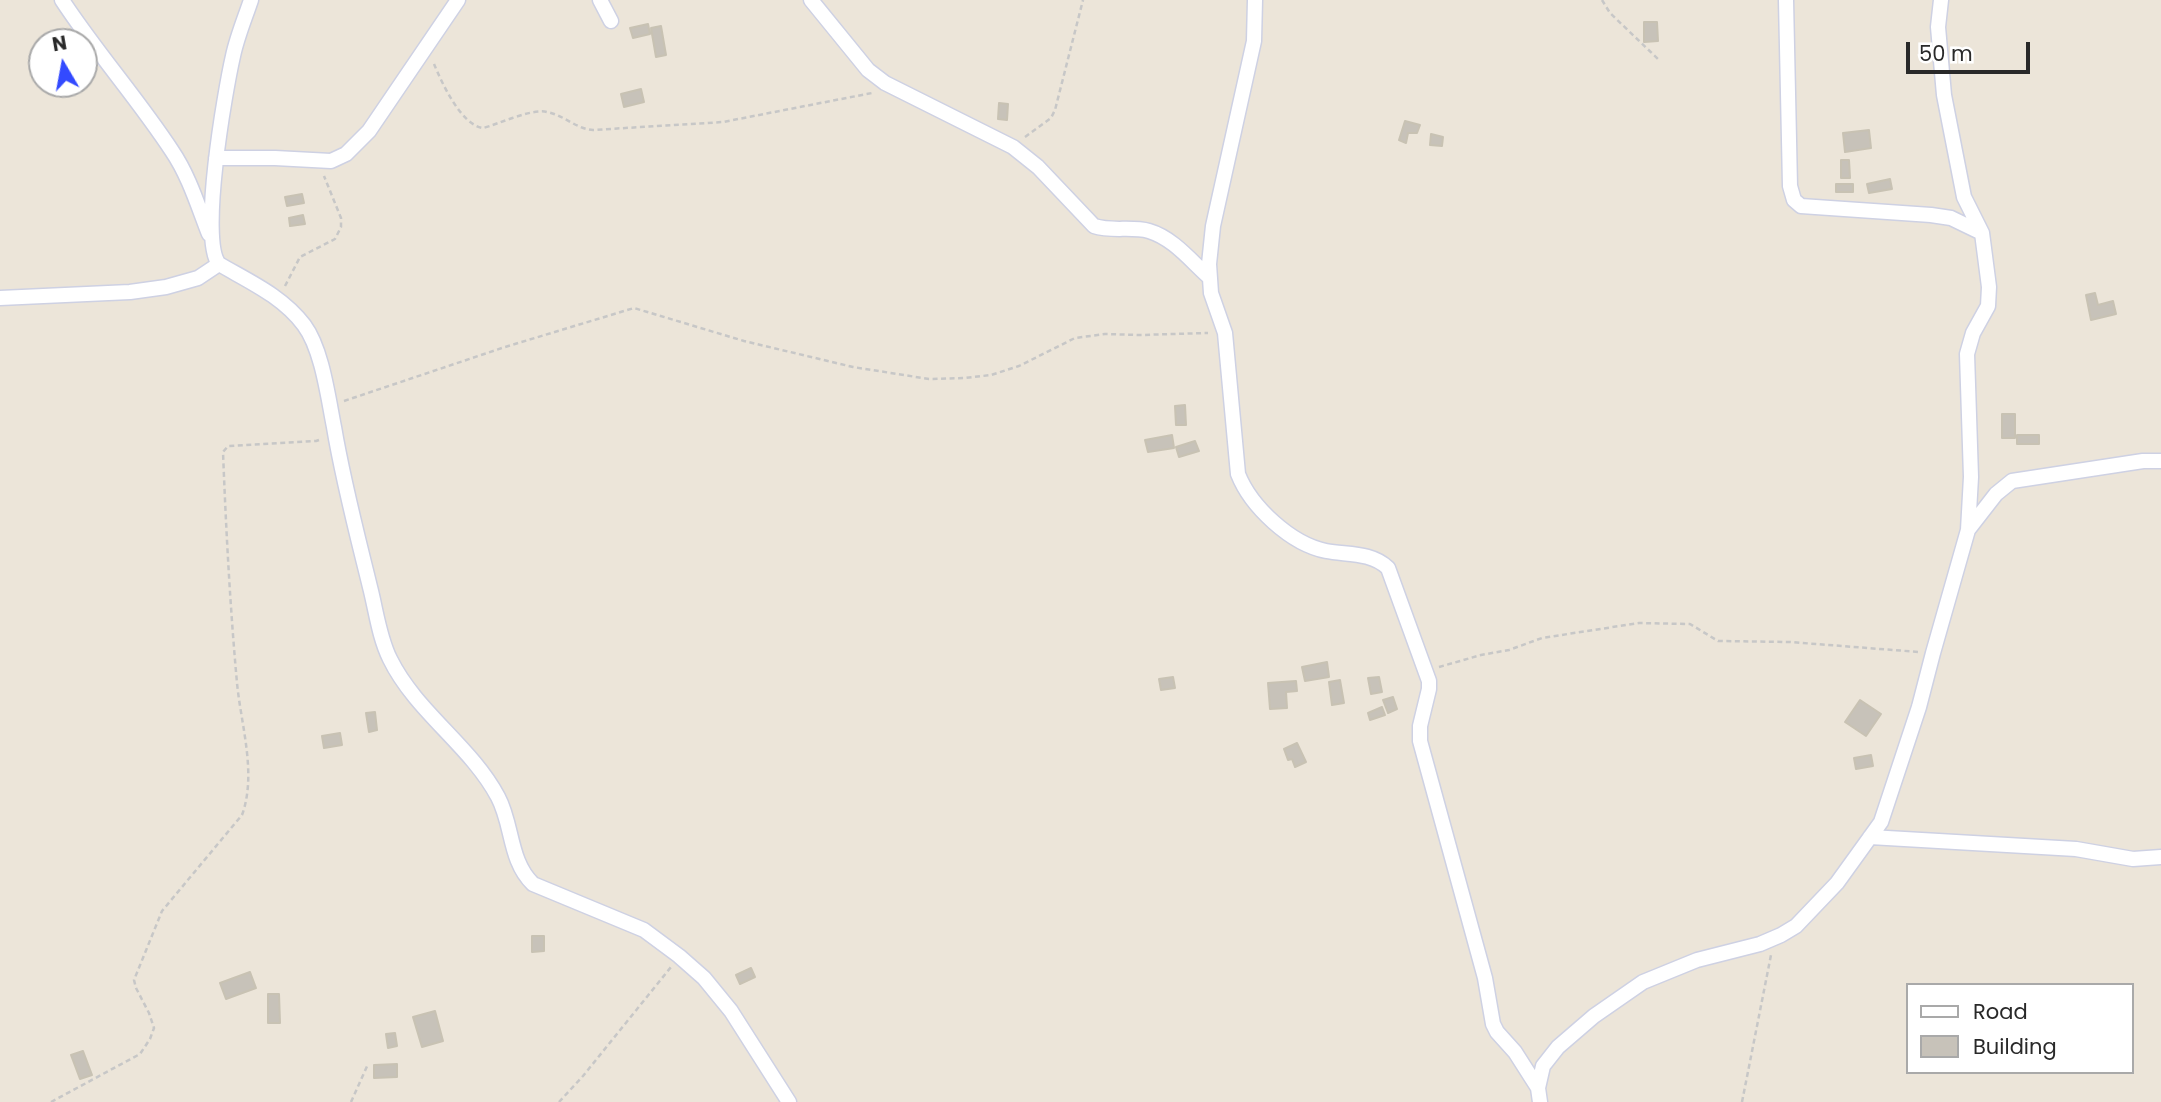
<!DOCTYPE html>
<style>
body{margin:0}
#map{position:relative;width:2161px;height:1102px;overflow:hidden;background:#ece5d9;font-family:Poppins,sans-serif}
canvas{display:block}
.legend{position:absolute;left:1906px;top:983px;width:228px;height:91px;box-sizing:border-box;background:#fff;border:2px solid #a9a9a9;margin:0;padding:9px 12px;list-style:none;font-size:21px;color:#292929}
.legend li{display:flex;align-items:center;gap:14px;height:35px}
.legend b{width:35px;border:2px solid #a9a9a9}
.north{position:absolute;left:28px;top:28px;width:70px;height:70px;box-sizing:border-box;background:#fff;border:2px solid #a9a9a9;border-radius:50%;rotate:350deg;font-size:19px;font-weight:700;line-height:28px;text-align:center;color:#292929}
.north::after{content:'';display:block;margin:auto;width:24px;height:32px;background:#334aff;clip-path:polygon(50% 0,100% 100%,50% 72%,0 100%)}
.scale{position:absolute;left:1906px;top:42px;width:124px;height:32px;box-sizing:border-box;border:4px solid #292929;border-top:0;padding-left:9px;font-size:21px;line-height:24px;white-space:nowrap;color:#292929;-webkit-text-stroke:5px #fff;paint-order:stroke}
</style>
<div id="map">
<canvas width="2161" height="1102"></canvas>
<ul class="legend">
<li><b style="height:9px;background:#fff"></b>Road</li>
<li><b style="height:19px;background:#c7c2b9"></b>Building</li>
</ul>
<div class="north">N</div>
<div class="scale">50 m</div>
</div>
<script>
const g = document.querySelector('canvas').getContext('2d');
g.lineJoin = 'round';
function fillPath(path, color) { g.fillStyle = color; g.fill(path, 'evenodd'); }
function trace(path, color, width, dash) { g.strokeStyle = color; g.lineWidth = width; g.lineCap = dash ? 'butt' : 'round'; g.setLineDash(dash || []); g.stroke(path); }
const building = new Path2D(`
 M 1644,22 L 1657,22 L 1658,41 L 1644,42 Z
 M 648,24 L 650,34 L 633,38 L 630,28 Z
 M 661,26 L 666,55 L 656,57 L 651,28 Z
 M 641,89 L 644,102 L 624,107 L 621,94 Z
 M 999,103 L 1008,104 L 1007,120 L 998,119 Z
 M 1405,121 L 1420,125 L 1417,133 L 1408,133 L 1406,143 L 1399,140 Z
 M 1869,130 L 1871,148 L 1845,152 L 1843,133 Z
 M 1431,134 L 1443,137 L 1442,146 L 1430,145 Z
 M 1841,160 L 1849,160 L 1850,178 L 1841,178 Z
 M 1890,179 L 1892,189 L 1869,193 L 1867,184 Z
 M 1836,184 L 1853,184 L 1853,192 L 1836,192 Z
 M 302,194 L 304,203 L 287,206 L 285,197 Z
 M 303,215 L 305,224 L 290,226 L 289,218 Z
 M 2095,293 L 2098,305 L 2113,301 L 2116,314 L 2091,320 L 2086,295 Z
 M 1185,405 L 1186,425 L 1176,425 L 1175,406 Z
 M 2002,414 L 2015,414 L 2015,438 L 2002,438 Z
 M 1172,435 L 1174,448 L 1148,452 L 1145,440 Z
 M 2017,435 L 2039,435 L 2039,444 L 2017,444 Z
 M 1195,441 L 1199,451 L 1179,457 L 1176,447 Z
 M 1327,662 L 1329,677 L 1305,681 L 1302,667 Z
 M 1173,677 L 1175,688 L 1161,690 L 1159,679 Z
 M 1379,677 L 1382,692 L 1371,694 L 1368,678 Z
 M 1340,680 L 1344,703 L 1332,705 L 1329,682 Z
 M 1296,681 L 1297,691 L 1286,692 L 1287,708 L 1270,709 L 1268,683 Z
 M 1393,697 L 1397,709 L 1388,713 L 1383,700 Z
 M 1860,700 L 1881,714 L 1866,736 L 1845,722 Z
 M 1382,707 L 1385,715 L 1370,720 L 1368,713 Z
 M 375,712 L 377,730 L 369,732 L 366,713 Z
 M 340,733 L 342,745 L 324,748 L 322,736 Z
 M 1297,743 L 1306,762 L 1295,767 L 1292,759 L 1288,760 L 1284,749 Z
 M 1871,755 L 1873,766 L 1856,769 L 1854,758 Z
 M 532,936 L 544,936 L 544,951 L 532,952 Z
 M 751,968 L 755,977 L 740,984 L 736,975 Z
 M 250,972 L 256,988 L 226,999 L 220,983 Z
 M 268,994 L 279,994 L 280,1023 L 268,1023 Z
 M 435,1011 L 443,1041 L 422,1047 L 413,1017 Z
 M 395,1033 L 397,1046 L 388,1048 L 386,1034 Z
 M 83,1051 L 92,1075 L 80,1079 L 71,1055 Z
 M 397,1064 L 397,1077 L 374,1078 L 374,1065 Z`);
const path = new Path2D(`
 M 1602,0 L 1610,13 L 1658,59
 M 434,64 C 442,83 461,125 483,128 C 499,124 532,108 547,112 C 564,115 576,129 593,130 L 723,122 L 872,93
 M 1025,137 L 1051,118 L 1055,110 L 1083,0
 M 285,286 L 300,257 L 335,239 L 341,227 L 341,218 L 324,176
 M 344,401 L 505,347 L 634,308 L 744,341 L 853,367 L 929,379 L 965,378 L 991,375 L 1019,366 L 1075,338 L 1105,334 L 1141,335 L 1208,333
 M 1439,667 L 1481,655 L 1509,650 L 1542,638 L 1639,623 L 1690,624 L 1718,641 L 1790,642 L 1919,652
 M 51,1102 L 140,1054 L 150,1039 L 154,1028 L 149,1013 L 136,988 L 134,980 L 162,911 L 242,815 C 257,774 241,725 237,683 C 230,606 226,529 223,452 L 228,446 L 316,441 L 322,439
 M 351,1102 L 368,1064
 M 559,1102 L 583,1076 L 671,967
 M 1742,1102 L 1771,955`);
const street = new Path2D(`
 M 62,0 C 96,52 138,99 172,151 C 189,176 198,206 209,234
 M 251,0 C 245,18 237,37 233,56 C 225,91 199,240 219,264 C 250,282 282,296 304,325 C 322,349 328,397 334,427 C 343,481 357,534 370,587 C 376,610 379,637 390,659 C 416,712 471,746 498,797 C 513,825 509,861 533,884 L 644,930 L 679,956 L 704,978 L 731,1011 L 789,1102
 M 600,0 L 611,21
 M 811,0 L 868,70 L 885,83 L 1013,147 L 1038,167 L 1094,226 C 1112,232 1131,226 1149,231 C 1173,238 1191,261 1209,277
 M 1255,0 L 1254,41 L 1213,226 L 1209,264 L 1211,293 L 1225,333 L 1238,474 C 1251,507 1291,544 1326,551 C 1348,555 1371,552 1388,568 L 1429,681 L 1429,689 L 1420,726 L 1420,741 L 1485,978 L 1493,1024 L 1497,1032 L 1515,1052 L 1538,1088
 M 1786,0 L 1790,186 L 1794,200 L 1801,206 L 1931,215 L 1951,218 L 1982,233
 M 216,158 L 275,158 L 331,161 L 346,154 L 369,131 L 458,0
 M 0,298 L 130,292 L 166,287 L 198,278 L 219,264
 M 1968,530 L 1996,494 L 2012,481 L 2143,461 L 2161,461
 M 1870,837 L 2076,849 L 2133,859 L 2161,857
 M 1540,1102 L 1538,1088 L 1543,1066 L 1558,1047 L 1594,1016 L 1643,982 L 1697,960 L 1760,944 L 1781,935 L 1796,926 L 1837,883 L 1881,822 L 1919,707 L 1933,653 L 1968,530 L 1971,477 L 1967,354 L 1973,333 L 1988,306 L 1989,287 L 1982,233 L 1964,197 L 1944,95 L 1938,27 L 1941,0`);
fillPath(building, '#c7c2b9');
trace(building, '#c8c2b3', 2);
trace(street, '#ced1e3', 17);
trace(path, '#c7c7c7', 2.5, [5, 3.5]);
trace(street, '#fff', 14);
</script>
